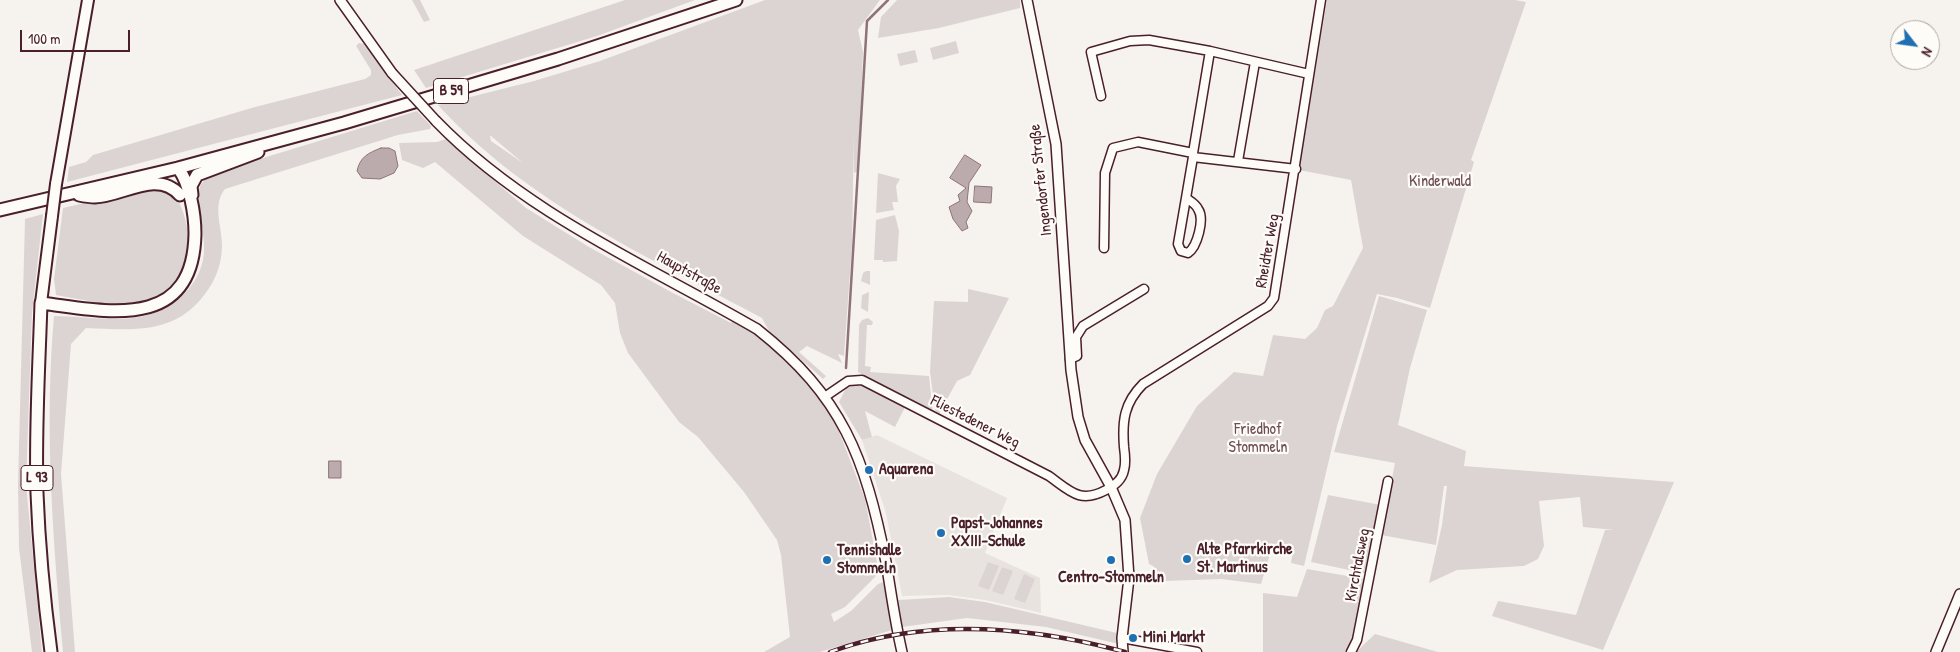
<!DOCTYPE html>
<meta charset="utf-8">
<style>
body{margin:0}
#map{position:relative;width:1960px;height:652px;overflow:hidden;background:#f6f3ef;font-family:"Patrick Hand",sans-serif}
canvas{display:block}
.north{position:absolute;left:1890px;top:20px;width:50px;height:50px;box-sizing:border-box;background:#fdfcf7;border:1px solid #b5a4a5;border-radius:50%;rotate:120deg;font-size:14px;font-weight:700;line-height:20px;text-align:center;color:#4a1f2b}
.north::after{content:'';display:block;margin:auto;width:18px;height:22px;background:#1f6fb2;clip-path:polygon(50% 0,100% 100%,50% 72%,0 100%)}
.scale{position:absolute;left:20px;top:30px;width:110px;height:22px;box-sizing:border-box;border:2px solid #4a1f2b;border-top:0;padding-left:6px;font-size:15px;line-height:18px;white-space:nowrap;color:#4a1f2b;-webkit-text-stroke:4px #fdfcf7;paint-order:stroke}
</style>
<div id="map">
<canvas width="1960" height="652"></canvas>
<div class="north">N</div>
<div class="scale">100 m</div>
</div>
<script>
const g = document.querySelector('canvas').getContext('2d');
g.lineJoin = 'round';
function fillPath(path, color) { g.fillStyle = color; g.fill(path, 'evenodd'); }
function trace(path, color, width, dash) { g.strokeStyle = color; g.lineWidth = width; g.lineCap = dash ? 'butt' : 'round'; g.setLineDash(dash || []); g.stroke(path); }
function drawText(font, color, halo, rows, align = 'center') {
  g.font = font + ' "Patrick Hand",sans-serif'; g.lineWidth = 4.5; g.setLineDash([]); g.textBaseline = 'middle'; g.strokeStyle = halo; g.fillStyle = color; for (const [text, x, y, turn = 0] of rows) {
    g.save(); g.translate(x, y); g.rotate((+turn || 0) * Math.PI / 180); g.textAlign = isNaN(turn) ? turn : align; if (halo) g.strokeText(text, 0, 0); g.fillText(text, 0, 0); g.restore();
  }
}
const built = new Path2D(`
 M 877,435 L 1007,498 L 985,553 L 1040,578 L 1041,613 L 985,600 L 948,595 L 902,596 L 886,513 L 862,440 Z`);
const green = new Path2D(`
 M 412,0 L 420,0 L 430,20 L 424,22 Z
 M 625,0 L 695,0 L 597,36 L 426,88 L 414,70 Z
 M 765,0 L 880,0 L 858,30 L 863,52 L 858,171 L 854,173 L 854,135 L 852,245 L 844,356 L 838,354 L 842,363 L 807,346 L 799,352 L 826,376 L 823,379 L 769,331 L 762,318 C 648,257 526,202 438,105 L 534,81 L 600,61 ZM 490,136 L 491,136 L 523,163 L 491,141 Z
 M 897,0 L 1020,0 L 1020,8 L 939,28 L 878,38 L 881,17 Z
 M 1327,0 L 1515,0 L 1526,2 L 1471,160 L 1474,162 L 1430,308 L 1397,298 L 1377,294 L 1337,426 L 1304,566 L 1291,563 L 1293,550 L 1270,554 L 1261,584 L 1221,579 L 1165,581 L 1153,566 L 1149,564 L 1140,518 L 1157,474 L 1197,406 L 1234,372 L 1263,376 L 1273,335 L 1305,339 L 1317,328 L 1325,310 L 1333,306 L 1363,248 L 1351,180 L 1299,170 Z
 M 956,41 L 959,53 L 933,60 L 930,48 Z
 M 359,43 L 364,44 L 402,95 L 67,182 L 69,167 L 86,162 L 93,155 L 255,107 L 365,79 L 371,75 L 371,70 L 356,46 Z
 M 915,50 L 918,62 L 900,66 L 897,54 Z
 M 417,111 L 431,126 L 430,129 L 398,135 L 225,189 C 212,205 222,226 222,245 C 222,263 216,280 205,294 C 175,335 132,330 86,328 L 71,344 L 61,474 L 75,652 L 63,652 C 53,540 44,429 54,316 C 82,316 112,322 139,317 C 172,311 205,284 204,247 C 204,230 197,206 199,190 C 201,181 208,177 214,173 Z
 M 446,139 L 526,208 L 589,247 L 673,293 L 731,323 L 732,321 L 755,334 L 780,354 L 807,381 L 833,416 L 865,499 L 879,573 L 845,607 L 831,614 L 834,622 L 851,611 L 878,584 L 883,582 L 891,615 L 900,614 L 898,600 L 949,597 L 985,602 L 1117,633 L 1119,644 L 1046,627 L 967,618 L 902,627 L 820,652 L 764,652 L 790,637 L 781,555 L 777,540 L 744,492 L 698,437 L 679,422 L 628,353 L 620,333 L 615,303 L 601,285 L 523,236 L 435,162 L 423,168 L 402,160 L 399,143 L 437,142 Z
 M 878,173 L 900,179 L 896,186 L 898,202 L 892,202 L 894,210 L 876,213 Z
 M 156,186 L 174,193 C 186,213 192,237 186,260 C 171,323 102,303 56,295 L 54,279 L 63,208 Z
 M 43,214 L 32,313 L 26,484 L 42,652 L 32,652 L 19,548 L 18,485 L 25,219 Z
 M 895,215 L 899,231 L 897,261 L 883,262 L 883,260 L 874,260 L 876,220 Z
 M 866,271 L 870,271 L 870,285 L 861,281 L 863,273 Z
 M 968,289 L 1009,298 L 970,375 L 957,381 L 939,414 L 935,410 L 930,372 L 934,301 L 968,302 Z
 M 869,292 L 868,312 L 861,308 L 862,295 Z
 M 1379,296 L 1427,310 L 1410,368 L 1398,425 L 1466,451 L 1464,466 L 1674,482 L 1603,650 L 1492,616 L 1498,601 L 1576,615 L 1605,530 L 1615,530 L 1583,527 L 1580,497 L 1539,501 L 1544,546 L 1538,559 L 1524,566 L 1457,570 L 1429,583 L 1442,525 L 1447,486 L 1444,486 L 1436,545 L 1381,535 L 1395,463 L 1334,452 Z
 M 868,318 L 873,322 L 872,325 L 867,325 L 865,366 L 871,367 L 870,372 L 929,376 L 933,413 L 858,372 L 859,325 L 862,320 Z
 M 852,385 L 865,386 L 905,407 L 895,427 L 865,411 L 872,437 L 862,440 L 839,402 L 846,388 Z
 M 1328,495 L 1381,505 L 1368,574 L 1311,562 Z
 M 988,562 L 999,566 L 989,590 L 978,586 Z
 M 1002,567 L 1013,571 L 1003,595 L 992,591 Z
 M 1307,569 L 1365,579 L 1351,646 L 1345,652 L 1263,652 L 1263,593 L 1297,597 Z
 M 1024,574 L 1035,579 L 1025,603 L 1014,599 Z
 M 1375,634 L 1438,652 L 1356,652 Z`);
const water = new Path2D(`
 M 381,148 L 389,148 L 395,151 L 398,166 L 394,173 L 380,179 L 362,178 L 357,171 C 360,157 368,153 381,148 Z
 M 965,155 L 981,165 L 969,183 L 967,202 L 972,211 L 966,222 L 968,228 L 962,231 L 953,219 L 949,207 L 960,201 L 958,195 L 966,188 L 950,178 Z
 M 975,186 L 992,187 L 991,203 L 974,202 Z
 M 329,461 L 341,461 L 341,478 L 329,478 Z`);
const stream = new Path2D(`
 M 846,368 L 867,21 L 888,0`);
const minor = new Path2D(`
 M 1101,96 L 1091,52 L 1130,41 L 1149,40 L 1210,51 L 1309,74
 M 1193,153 L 1210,51
 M 1238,161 L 1255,62
 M 1186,198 L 1178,244 L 1181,251 L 1188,253 C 1197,247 1205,219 1198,209 C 1196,204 1190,201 1186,198 L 1193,157 L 1296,169
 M 1104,248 L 1105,173 L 1113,148 L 1138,142 L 1193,153 L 1193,157
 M 1070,359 L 1077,356 L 1076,337 L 1083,326 L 1144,289
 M 826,396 L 848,381 L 862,380 L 1049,476 C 1070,491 1080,504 1106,490 C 1115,485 1122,480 1124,470 C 1126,463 1125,454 1124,447 C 1122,421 1124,403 1143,384 L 1268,306 L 1274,298 L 1321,0
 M 1122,638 L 1197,652
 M 1351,652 L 1357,640 L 1388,481`);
const tertiary = new Path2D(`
 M 340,0 L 392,73
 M 1027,0 L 1056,144 L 1071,370 L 1078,417 L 1085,440 L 1111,487 L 1125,520 L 1129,578 L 1122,638 L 1123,652
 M 436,121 C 526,214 647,265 757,329 C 843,397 865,457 886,562 C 891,592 895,622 902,652
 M 1936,652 L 1960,594`);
const secondary = new Path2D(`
 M 56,184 L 88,0
 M 41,303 L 52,216`);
const primary = new Path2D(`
 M 79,195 C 84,196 90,197 95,197 C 123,196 157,169 180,195
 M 192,195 L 191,186 L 197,175 L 258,152
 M 0,210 L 178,168 L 344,123 L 558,59 L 736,0
 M 51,652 C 44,599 39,546 37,493 C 35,430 39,366 41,303 C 109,312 193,331 195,234 C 195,215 190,183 178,168`);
const rail = new Path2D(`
 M 830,652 C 926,617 1029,626 1125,652`);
const tertiaryBridge = new Path2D(`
 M 392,73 L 436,121`);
const secondaryBridge = new Path2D(`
 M 52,216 L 56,184`);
const markers = [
 [869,470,5,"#1f6fb2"],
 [941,533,5,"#1f6fb2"],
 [1187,559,5,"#1f6fb2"],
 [827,560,5,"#1f6fb2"],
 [1111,560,5,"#1f6fb2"],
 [1133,638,5,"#1f6fb2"]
];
const shields = [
 [451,91,35],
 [37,478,32]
];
const shieldNames = [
 ["B 59",451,91],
 ["L 93",37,478]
];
const streetNames = [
 ["Ingendorfer Straße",1041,180,-96],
 ["Rheidter Weg",1268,251,-80],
 ["Hauptstraße",689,273,29],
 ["Fliestedener Weg",975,422,27],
 ["Kirchtalsweg",1358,565,-79]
];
const parkNames = [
 ["Kinderwald",1440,182],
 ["Friedhof",1258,430],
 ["Stommeln",1258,448]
];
const poiNames = [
 ["Aquarena",879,470],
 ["Papst-Johannes",951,524],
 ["XXIII-Schule",951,542],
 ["Alte Pfarrkirche",1197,550],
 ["St. Martinus",1197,568],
 ["Tennishalle",837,551],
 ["Stommeln",837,569],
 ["Centro-Stommeln",1111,578,"center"],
 ["Mini Markt",1143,638]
];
fillPath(built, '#e9e3e0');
fillPath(green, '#dcd4d2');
fillPath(water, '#bbabac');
trace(water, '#8e7378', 1);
trace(stream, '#8e7378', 2.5);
trace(minor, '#4a1f2b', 11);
trace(tertiary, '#4a1f2b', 12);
trace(secondary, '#4a1f2b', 14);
trace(primary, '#4a1f2b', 15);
trace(minor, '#fdfcf7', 8);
trace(tertiary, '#fdfcf7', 9);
trace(secondary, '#fdfcf7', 10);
trace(primary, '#fdfcf7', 11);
trace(rail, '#4a1f2b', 4.5);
trace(rail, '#fdfcf7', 2.5, [8]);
trace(tertiaryBridge, '#4a1f2b', 12, []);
trace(secondaryBridge, '#4a1f2b', 14, []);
trace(tertiaryBridge, '#fdfcf7', 9);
trace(secondaryBridge, '#fdfcf7', 10);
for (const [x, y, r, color] of markers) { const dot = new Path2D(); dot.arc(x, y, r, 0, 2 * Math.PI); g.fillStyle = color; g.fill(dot); trace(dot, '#fdfcf7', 2); }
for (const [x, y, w] of shields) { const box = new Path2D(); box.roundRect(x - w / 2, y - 12.5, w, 25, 4); g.fillStyle = '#fdfcf7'; g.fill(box); trace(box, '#4a1f2b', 1); }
drawText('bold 15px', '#4a1f2b', null, shieldNames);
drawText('16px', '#4a1f2b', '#fdfcf7', streetNames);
drawText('16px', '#6e4c55', '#fdfcf7', parkNames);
drawText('bold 16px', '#4a1f2b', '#fdfcf7', poiNames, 'left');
</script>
